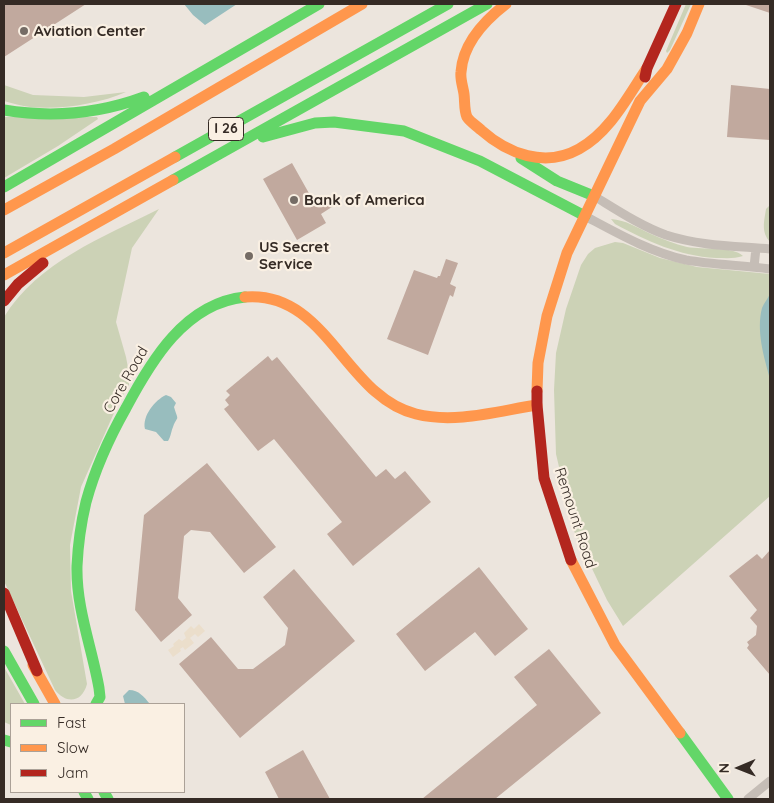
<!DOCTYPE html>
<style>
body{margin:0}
#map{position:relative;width:774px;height:803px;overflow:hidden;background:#ece5dd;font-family:Quicksand,sans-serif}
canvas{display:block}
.frame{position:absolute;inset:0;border:5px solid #352b25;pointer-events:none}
.legend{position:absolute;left:10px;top:703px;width:175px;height:90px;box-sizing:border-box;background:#faf0e3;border:1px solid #aba197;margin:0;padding:6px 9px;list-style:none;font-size:15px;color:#352b25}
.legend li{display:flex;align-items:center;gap:10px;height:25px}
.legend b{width:25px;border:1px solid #aba197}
.north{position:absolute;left:714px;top:743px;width:50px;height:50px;-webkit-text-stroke:4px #faf0e3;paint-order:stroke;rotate:269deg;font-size:14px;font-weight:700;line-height:20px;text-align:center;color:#352b25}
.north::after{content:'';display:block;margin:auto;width:18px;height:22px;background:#352b25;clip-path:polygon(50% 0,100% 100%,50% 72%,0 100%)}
</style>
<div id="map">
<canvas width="774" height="803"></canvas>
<div class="frame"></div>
<ul class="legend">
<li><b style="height:6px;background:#63d668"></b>Fast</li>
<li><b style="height:6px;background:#ff974d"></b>Slow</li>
<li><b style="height:6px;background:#b3261e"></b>Jam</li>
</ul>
<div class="north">N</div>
</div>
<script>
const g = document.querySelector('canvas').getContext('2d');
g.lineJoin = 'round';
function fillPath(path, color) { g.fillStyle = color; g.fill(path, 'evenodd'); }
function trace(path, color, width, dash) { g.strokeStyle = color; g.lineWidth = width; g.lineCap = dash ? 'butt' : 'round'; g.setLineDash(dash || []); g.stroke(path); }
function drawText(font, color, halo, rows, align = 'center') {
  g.font = font + ' Quicksand,sans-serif'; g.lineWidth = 4.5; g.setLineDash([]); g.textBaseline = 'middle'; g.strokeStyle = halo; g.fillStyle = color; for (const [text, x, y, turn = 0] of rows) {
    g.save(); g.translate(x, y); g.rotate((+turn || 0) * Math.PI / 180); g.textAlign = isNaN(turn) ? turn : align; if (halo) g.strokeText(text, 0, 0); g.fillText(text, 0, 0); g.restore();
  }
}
const green = new Path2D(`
 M 686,4 L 691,4 L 670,50 L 667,53 L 666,51 Z
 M 4,85 L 33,95 L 84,97 L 126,92 C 99,104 60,110 30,107 C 22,106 12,103 4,101 Z
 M 4,117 L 97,117 L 98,119 L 58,146 L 4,178 Z
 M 770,205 L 770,242 C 761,232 764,222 766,209 Z
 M 159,209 L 132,248 L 116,322 L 126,357 L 129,373 L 129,385 L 118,404 L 81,487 L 70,545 L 71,591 L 87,684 C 82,703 66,704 55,690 L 4,581 L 4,317 C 38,262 103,237 159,209 Z
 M 611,219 C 626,220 638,228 651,234 C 662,239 675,244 687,247 C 703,250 733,246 743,256 C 734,259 726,258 716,258 C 679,256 647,241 615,224 Z
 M 615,242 L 623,243 L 660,258 L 697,267 L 770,274 L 770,496 L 623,626 L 607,600 L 574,531 L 556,454 L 554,390 L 556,353 L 566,309 L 581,265 L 588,254 L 595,248 Z
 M 4,667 L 25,704 L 11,704 L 11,725 L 4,722 Z`);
const plaza = new Path2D(`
 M 199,624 L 205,631 L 198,637 L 195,634 L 190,638 L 194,643 L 185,650 L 183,647 L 180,649 L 181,651 L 173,657 L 168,650 L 174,646 L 173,644 L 179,639 L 182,641 L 186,638 L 184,633 L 191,626 L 194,629 Z`);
const water = new Path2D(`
 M 184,4 L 237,4 L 205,25 L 193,15 Z
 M 770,294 L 770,379 C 764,357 756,331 762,308 C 764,303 768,298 770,294 Z
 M 166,395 L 171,397 L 176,403 L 174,407 C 179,423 178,414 173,427 C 171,432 171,436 168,441 L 164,441 L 156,432 L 145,429 C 142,416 155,400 166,395 Z
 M 129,690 C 139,690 144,697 150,704 L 125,704 L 123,696 Z`);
const building = new Path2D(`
 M 4,4 L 86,4 L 4,57 Z
 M 746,4 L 770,4 L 770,13 L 746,5 Z
 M 731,85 L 770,89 L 770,140 L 727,137 Z
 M 292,163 L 315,204 L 330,195 L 335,205 L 321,214 L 326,223 L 297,240 L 263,179 Z
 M 446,259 L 458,263 L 450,284 L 456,287 L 453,297 L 450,295 L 428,355 L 387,339 L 414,270 L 437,278 L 438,276 L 440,276 Z
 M 268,356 L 272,361 L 277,357 L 376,477 L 386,469 L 395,479 L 405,471 L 431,502 L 353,566 L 327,534 L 342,522 L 274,439 L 258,451 L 224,409 L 229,405 L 225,400 L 230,395 L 226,391 Z
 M 207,463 L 276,547 L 244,573 L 210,532 L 191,530 L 184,536 L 178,598 L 192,615 L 161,642 L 135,610 L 144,515 Z
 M 770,550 L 770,675 L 747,648 L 749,645 L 747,642 L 756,635 L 757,626 L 750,618 L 757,610 L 729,576 L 757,554 L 762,559 Z
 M 479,567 L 528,629 L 495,656 L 475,632 L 425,671 L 396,634 Z
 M 294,569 L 355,641 L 240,738 L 179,664 L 211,637 L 238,669 L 253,669 L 285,645 L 288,628 L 263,597 Z
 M 549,649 L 601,713 L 495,799 L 422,799 L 537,705 L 514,677 Z
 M 303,750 L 330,799 L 279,799 L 265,772 Z`);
const street = new Path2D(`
 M 594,196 C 617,210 641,226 666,235 C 700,246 735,246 770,249
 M 585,216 C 617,233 650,252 686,260 C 714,265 743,265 770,269
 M 754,267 L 756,248
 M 748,799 L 770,781`);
const fast = new Path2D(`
 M 4,110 C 52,118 98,114 144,97
 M 263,137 L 315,123 L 334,122 L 404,131 L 480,161 L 585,216
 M 175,157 L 448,4
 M 521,158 L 557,181 L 594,196
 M 173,180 L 487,4
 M 4,187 L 319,4
 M 4,651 L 34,704
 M 96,704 L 100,697 L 99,688 C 92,648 76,608 77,566 C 78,544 81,523 86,502 C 95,469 109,438 126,408 C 151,361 185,303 245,297
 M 680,733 L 728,799
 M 4,740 L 11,742
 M 84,792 L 88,799
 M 104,792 L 108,799`);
const slow = new Path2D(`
 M 506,4 C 484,21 463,43 461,72 C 460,79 463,87 464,94 C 465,102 464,110 467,117 C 470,122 477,126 481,130 C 508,154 545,168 579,149 C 610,132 628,96 647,68
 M 4,210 L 114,149 L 362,4
 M 4,253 L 175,157
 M 4,275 L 173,180
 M 245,297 C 327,290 345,397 416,414 C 455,424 498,411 537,405
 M 537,391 L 538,363 L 547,316 L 567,253 L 640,101 L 667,69 L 687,33 L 699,4
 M 571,560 L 615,645 L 680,733
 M 33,665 L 55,704`);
const jam = new Path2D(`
 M 645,77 L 647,68 L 676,4
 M 4,301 L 18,284 L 43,263
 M 537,391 L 537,405 L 544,478 L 571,560
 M 4,593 L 37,671`);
const markers = [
 [24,31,5,"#756c65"],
 [294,200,5,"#756c65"],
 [249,256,5,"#756c65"]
];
const shields = [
 [226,129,35]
];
const shieldNames = [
 ["I 26",226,129]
];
const poiNames = [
 ["Aviation Center",34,31],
 ["Bank of America",304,200],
 ["US Secret",259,247],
 ["Service",259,264]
];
const streetNames = [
 ["Core Road",126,380,-60],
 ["Remount Road",575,518,72]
];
fillPath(green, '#ccd2b6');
fillPath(plaza, '#ebdecb');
fillPath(water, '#98bdbe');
fillPath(building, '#c1a99e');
trace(street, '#c5bdb6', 9);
trace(fast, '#63d668', 11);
trace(slow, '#ff974d', 11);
trace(jam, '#b3261e', 11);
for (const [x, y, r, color] of markers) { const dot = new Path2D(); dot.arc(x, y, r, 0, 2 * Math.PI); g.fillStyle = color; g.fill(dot); trace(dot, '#faf0e3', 2); }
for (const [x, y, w] of shields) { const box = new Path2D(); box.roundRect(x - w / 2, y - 11.5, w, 23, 4); g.fillStyle = '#faf0e3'; g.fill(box); trace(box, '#352b25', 1); }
drawText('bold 14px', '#352b25', null, shieldNames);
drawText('bold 15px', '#352b25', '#faf0e3', poiNames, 'left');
drawText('15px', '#352b25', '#faf0e3', streetNames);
</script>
